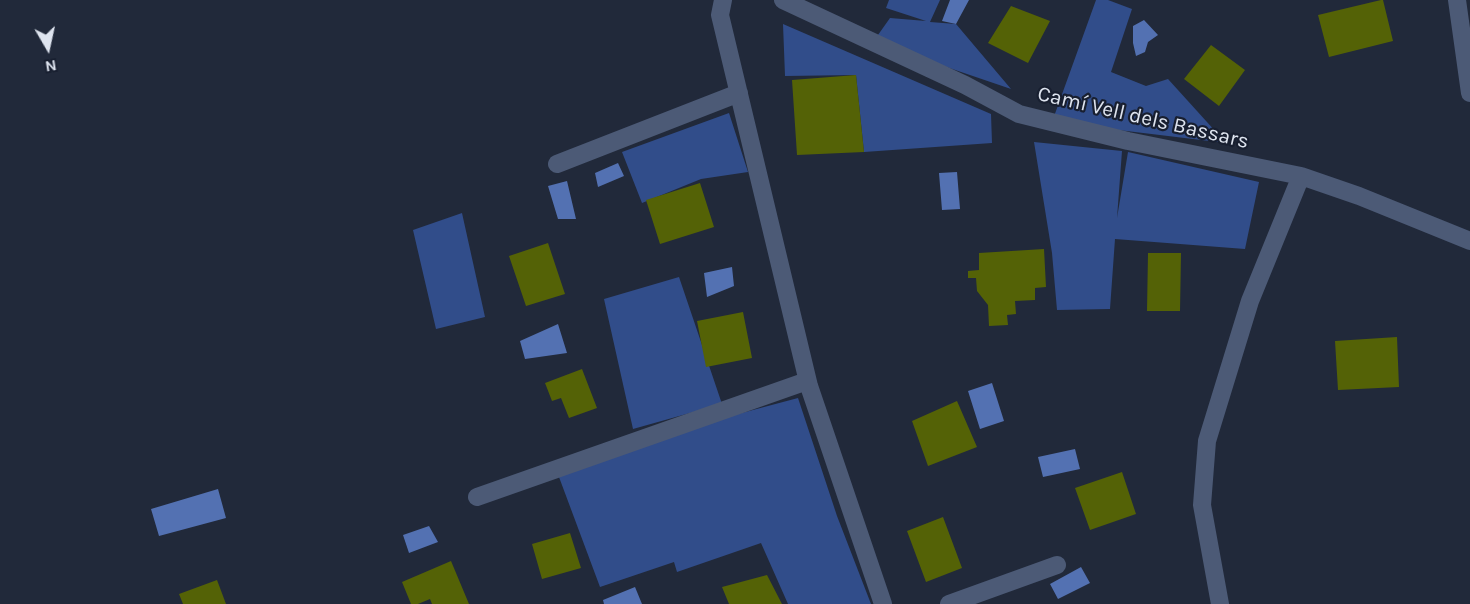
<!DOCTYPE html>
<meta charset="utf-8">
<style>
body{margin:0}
#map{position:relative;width:1470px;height:604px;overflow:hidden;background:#21293a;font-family:Karla,sans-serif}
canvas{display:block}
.north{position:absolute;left:18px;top:18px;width:60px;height:60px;-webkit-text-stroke:4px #181f30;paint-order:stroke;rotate:171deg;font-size:16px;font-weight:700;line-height:24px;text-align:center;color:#dee4ef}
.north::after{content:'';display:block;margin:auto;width:21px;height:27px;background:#dee4ef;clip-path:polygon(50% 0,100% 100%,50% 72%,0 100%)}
</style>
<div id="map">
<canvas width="1470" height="604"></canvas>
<div class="north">N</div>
</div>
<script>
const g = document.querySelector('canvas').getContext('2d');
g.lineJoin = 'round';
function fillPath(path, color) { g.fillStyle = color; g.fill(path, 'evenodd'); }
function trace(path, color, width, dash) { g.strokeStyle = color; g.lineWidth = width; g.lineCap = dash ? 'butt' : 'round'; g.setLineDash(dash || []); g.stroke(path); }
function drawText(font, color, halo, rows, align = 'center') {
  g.font = font + ' Karla,sans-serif'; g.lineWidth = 4.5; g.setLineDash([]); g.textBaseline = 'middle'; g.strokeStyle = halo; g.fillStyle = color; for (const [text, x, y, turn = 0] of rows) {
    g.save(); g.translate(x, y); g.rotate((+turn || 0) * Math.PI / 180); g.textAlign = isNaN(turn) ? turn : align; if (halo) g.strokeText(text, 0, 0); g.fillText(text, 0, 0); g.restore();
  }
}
const green = new Path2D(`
 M 889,0 L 940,0 L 930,22 L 956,24 L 1011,89 L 873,42 L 890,18 L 926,21 L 886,8 Z
 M 1096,0 L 1108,0 L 1132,9 L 1111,72 L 1146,86 L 1168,79 L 1226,143 L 1052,122 Z
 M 783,24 L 991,114 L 992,143 L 864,152 L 856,75 L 785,76 Z
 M 729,113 L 748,172 L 701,179 L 642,203 L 622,152 Z
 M 1034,142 L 1122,151 L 1117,218 L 1128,152 L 1259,182 L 1245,249 L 1115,239 L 1110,309 L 1057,310 L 1052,253 Z
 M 462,213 L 485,317 L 436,329 L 413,230 Z
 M 679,277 L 722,404 L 633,429 L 604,299 Z
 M 798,398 L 837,516 L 871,604 L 788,604 L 761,543 L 677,572 L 674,562 L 600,587 L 556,469 L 640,440 Z`);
const water = new Path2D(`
 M 950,0 L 969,0 L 956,24 L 942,21 Z
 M 1144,20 L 1158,35 L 1148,42 L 1145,52 L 1136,56 L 1133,43 L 1133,26 Z
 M 618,163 L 624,176 L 598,187 L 595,173 Z
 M 957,172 L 960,209 L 942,210 L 939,173 Z
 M 567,181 L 576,219 L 558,219 L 548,186 Z
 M 732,267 L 734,286 L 707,297 L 704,273 Z
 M 558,324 L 567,353 L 525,359 L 520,341 Z
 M 992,383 L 1004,421 L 980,429 L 968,391 Z
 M 1075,449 L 1080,469 L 1043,477 L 1038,457 Z
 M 218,489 L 226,518 L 159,536 L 151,509 Z
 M 429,526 L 438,542 L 409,553 L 403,535 Z
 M 1081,567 L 1090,583 L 1058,599 L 1050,584 Z
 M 635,587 L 642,604 L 604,604 L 603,600 Z`);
const building = new Path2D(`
 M 1381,0 L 1383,0 L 1393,41 L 1329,57 L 1318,15 Z
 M 1011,6 L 1050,21 L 1028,63 L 988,43 Z
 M 1211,45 L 1245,70 L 1219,106 L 1184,79 Z
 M 856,75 L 864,152 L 797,155 L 792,80 Z
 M 700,183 L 714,227 L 660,244 L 646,200 Z
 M 548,243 L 565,294 L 526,306 L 509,256 Z
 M 1044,249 L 1046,287 L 1035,288 L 1035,300 L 1015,301 L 1016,314 L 1007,315 L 1008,325 L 989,326 L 988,305 L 977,291 L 976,278 L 968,278 L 968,271 L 979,270 L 979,253 Z
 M 1148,253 L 1181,253 L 1180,311 L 1147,311 Z
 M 743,312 L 752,358 L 706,367 L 697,321 Z
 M 1397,337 L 1399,387 L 1338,390 L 1335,341 Z
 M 582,369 L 597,408 L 569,418 L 561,398 L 552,401 L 545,383 Z
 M 957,401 L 977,447 L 928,466 L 912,421 Z
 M 1122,472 L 1136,514 L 1090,530 L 1075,488 Z
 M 943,517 L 962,568 L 926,582 L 907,531 Z
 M 570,533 L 581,568 L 542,579 L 532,544 Z
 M 451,561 L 469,604 L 432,604 L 430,599 L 418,604 L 411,604 L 402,582 Z
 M 767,575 L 782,604 L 729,604 L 722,587 Z
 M 217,580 L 226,604 L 183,604 L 179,594 Z`);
const street = new Path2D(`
 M 723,0 L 720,15 L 809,386 L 883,604
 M 783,0 L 965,85 L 1019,114 L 1128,141 L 1301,176 L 1359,196 L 1470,241
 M 1457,0 L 1470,93
 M 557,164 L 739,93
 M 477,497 L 807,381
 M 949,604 L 1057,565
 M 1220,604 L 1202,505 L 1207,441 L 1250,301 L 1301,176`);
const streetNames = [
 ["Camí Vell dels Bassars",1143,118,13]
];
fillPath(green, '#314d8a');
fillPath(water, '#5371b2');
fillPath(building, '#546206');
trace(street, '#4c5a76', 18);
drawText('21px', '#dee4ef', '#181f30', streetNames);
</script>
